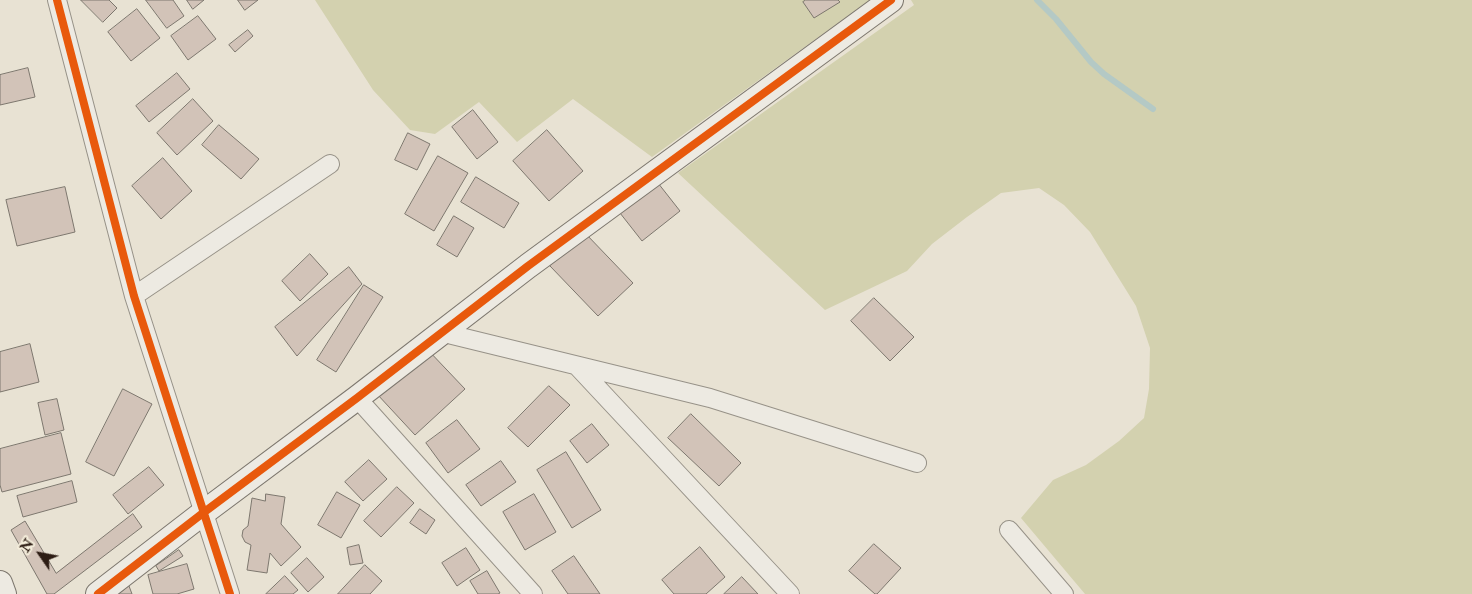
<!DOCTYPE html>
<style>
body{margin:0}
#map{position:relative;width:1472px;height:594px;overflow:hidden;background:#e8e2d3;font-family:"IM FELL Double Pica",serif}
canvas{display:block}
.north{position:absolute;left:15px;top:529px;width:50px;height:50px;-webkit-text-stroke:4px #f6efdd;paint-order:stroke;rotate:303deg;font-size:14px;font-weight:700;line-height:20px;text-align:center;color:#2d1d14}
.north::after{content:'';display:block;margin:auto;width:18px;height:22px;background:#2d1d14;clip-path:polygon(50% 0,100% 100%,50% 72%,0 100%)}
</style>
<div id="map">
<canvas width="1472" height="594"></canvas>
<div class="north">N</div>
</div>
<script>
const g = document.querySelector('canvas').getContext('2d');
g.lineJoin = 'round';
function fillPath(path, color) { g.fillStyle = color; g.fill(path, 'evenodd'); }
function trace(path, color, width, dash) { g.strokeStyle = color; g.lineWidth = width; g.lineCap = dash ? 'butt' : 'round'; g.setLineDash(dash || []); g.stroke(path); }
const green = new Path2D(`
 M 315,0 L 870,0 L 652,157 L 573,99 L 517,142 L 479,102 L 435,134 L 410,130 L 373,90 Z
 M 911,0 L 1472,0 L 1472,594 L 1085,594 L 1021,518 L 1053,480 L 1086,465 L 1119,441 L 1144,418 L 1149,389 L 1150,348 L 1136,306 L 1090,232 L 1064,205 L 1039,188 L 1001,193 L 967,217 L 932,244 L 907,271 L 825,310 L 678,173 L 914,5 Z`);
const stream = new Path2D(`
 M 1037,0 L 1056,19 L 1091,62 L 1104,74 L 1153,109`);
const building = new Path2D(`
 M 81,0 L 109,0 L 117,8 L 103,22 Z
 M 146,0 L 173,0 L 184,16 L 167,28 Z
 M 187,0 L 204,0 L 193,9 Z
 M 238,0 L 258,0 L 245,10 Z
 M 806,0 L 838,0 L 840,2 L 814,18 L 803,2 Z
 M 137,9 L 160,38 L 131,61 L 108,32 Z
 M 198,16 L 216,39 L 188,60 L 171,36 Z
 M 248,30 L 253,36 L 235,52 L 229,45 Z
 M 28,68 L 35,97 L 0,105 L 0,75 Z
 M 177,73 L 190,89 L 149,122 L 136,106 Z
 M 193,99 L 213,121 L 177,155 L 157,133 Z
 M 473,110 L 498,142 L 477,159 L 452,127 Z
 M 219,125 L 259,159 L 241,179 L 202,145 Z
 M 547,130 L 583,171 L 549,201 L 513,161 Z
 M 408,133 L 430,144 L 417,170 L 395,160 Z
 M 438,156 L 468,173 L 434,231 L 405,214 Z
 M 163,158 L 192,191 L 161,219 L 132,186 Z
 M 476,177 L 519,203 L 504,228 L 461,202 Z
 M 658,183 L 680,211 L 642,241 L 620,213 Z
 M 65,187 L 75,232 L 17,246 L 6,200 Z
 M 454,216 L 474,228 L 457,257 L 437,245 Z
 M 585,233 L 633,283 L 598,316 L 550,266 Z
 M 310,254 L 328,274 L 300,301 L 282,281 Z
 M 349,267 L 362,284 L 297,356 L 275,327 Z
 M 364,285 L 383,297 L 336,372 L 317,360 Z
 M 874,298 L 914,337 L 890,361 L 851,321 Z
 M 30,344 L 39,382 L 0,392 L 0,352 Z
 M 427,349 L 465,389 L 415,435 L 377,394 Z
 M 549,386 L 570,405 L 528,447 L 508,428 Z
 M 123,389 L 152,404 L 114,476 L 86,462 Z
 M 57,399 L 64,430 L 45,435 L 38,403 Z
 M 691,414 L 741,463 L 719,486 L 668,438 Z
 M 457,420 L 480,449 L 448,473 L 426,443 Z
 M 592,424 L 609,445 L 587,463 L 570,441 Z
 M 61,433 L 71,474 L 2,492 L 0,485 L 0,449 Z
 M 566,452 L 601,510 L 572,528 L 537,470 Z
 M 369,460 L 387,479 L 363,501 L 345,482 Z
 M 501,461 L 516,482 L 481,506 L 466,485 Z
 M 149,467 L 164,485 L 128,514 L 113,495 Z
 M 72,481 L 77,502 L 23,517 L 17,496 Z
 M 397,487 L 414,503 L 381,537 L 364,521 Z
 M 337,492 L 360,505 L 341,538 L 318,525 Z
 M 266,494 L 285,497 L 281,524 L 301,547 L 281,566 L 270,553 L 267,573 L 247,570 L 251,545 L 245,542 L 242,536 L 243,530 L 248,526 L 252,498 L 265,501 Z
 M 534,494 L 556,532 L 525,550 L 503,512 Z
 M 420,509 L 435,520 L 426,534 L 410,523 Z
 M 133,514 L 142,527 L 54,594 L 47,594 L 11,530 L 25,521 L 56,573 Z
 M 874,544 L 901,568 L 877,594 L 875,594 L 849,571 Z
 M 359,545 L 363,563 L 350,565 L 347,548 Z
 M 700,547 L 725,577 L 706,594 L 674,594 L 662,580 Z
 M 466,548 L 480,570 L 457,586 L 442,563 Z
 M 179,550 L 183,556 L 159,571 L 156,566 Z
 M 574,556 L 600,594 L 568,594 L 552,571 Z
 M 307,558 L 324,577 L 308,592 L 291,573 Z
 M 187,564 L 194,589 L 177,594 L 153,594 L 148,575 Z
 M 365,565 L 382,581 L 370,594 L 338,594 Z
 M 487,571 L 500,593 L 498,594 L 478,594 L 470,581 Z
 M 285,576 L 298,590 L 293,594 L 266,594 Z
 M 742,577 L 758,594 L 724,594 Z
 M 129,586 L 132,594 L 119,594 Z`);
const street = new Path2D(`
 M 57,0 L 134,296 L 230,594
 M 134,296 L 330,164
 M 440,332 L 710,398 L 917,463
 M 577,366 L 790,594
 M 357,398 L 533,594
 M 1009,530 L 1064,594`);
const secondary = new Path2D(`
 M 0,583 L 4,594
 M 98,594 L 203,513 L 357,398 L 528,266 L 891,0`);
const cycleway = new Path2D(`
 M 57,0 L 134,296 L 230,594
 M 98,594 L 203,513 L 357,398 L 528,266 L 891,0`);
fillPath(green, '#d3d1af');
trace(stream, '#b4c9c5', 6);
fillPath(building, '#d2c3b8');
trace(building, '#7d776e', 1);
trace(street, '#979288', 20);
trace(secondary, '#7d776e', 26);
trace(street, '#edeae2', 18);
trace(secondary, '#edeae2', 24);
trace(cycleway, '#e8590c', 8);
</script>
